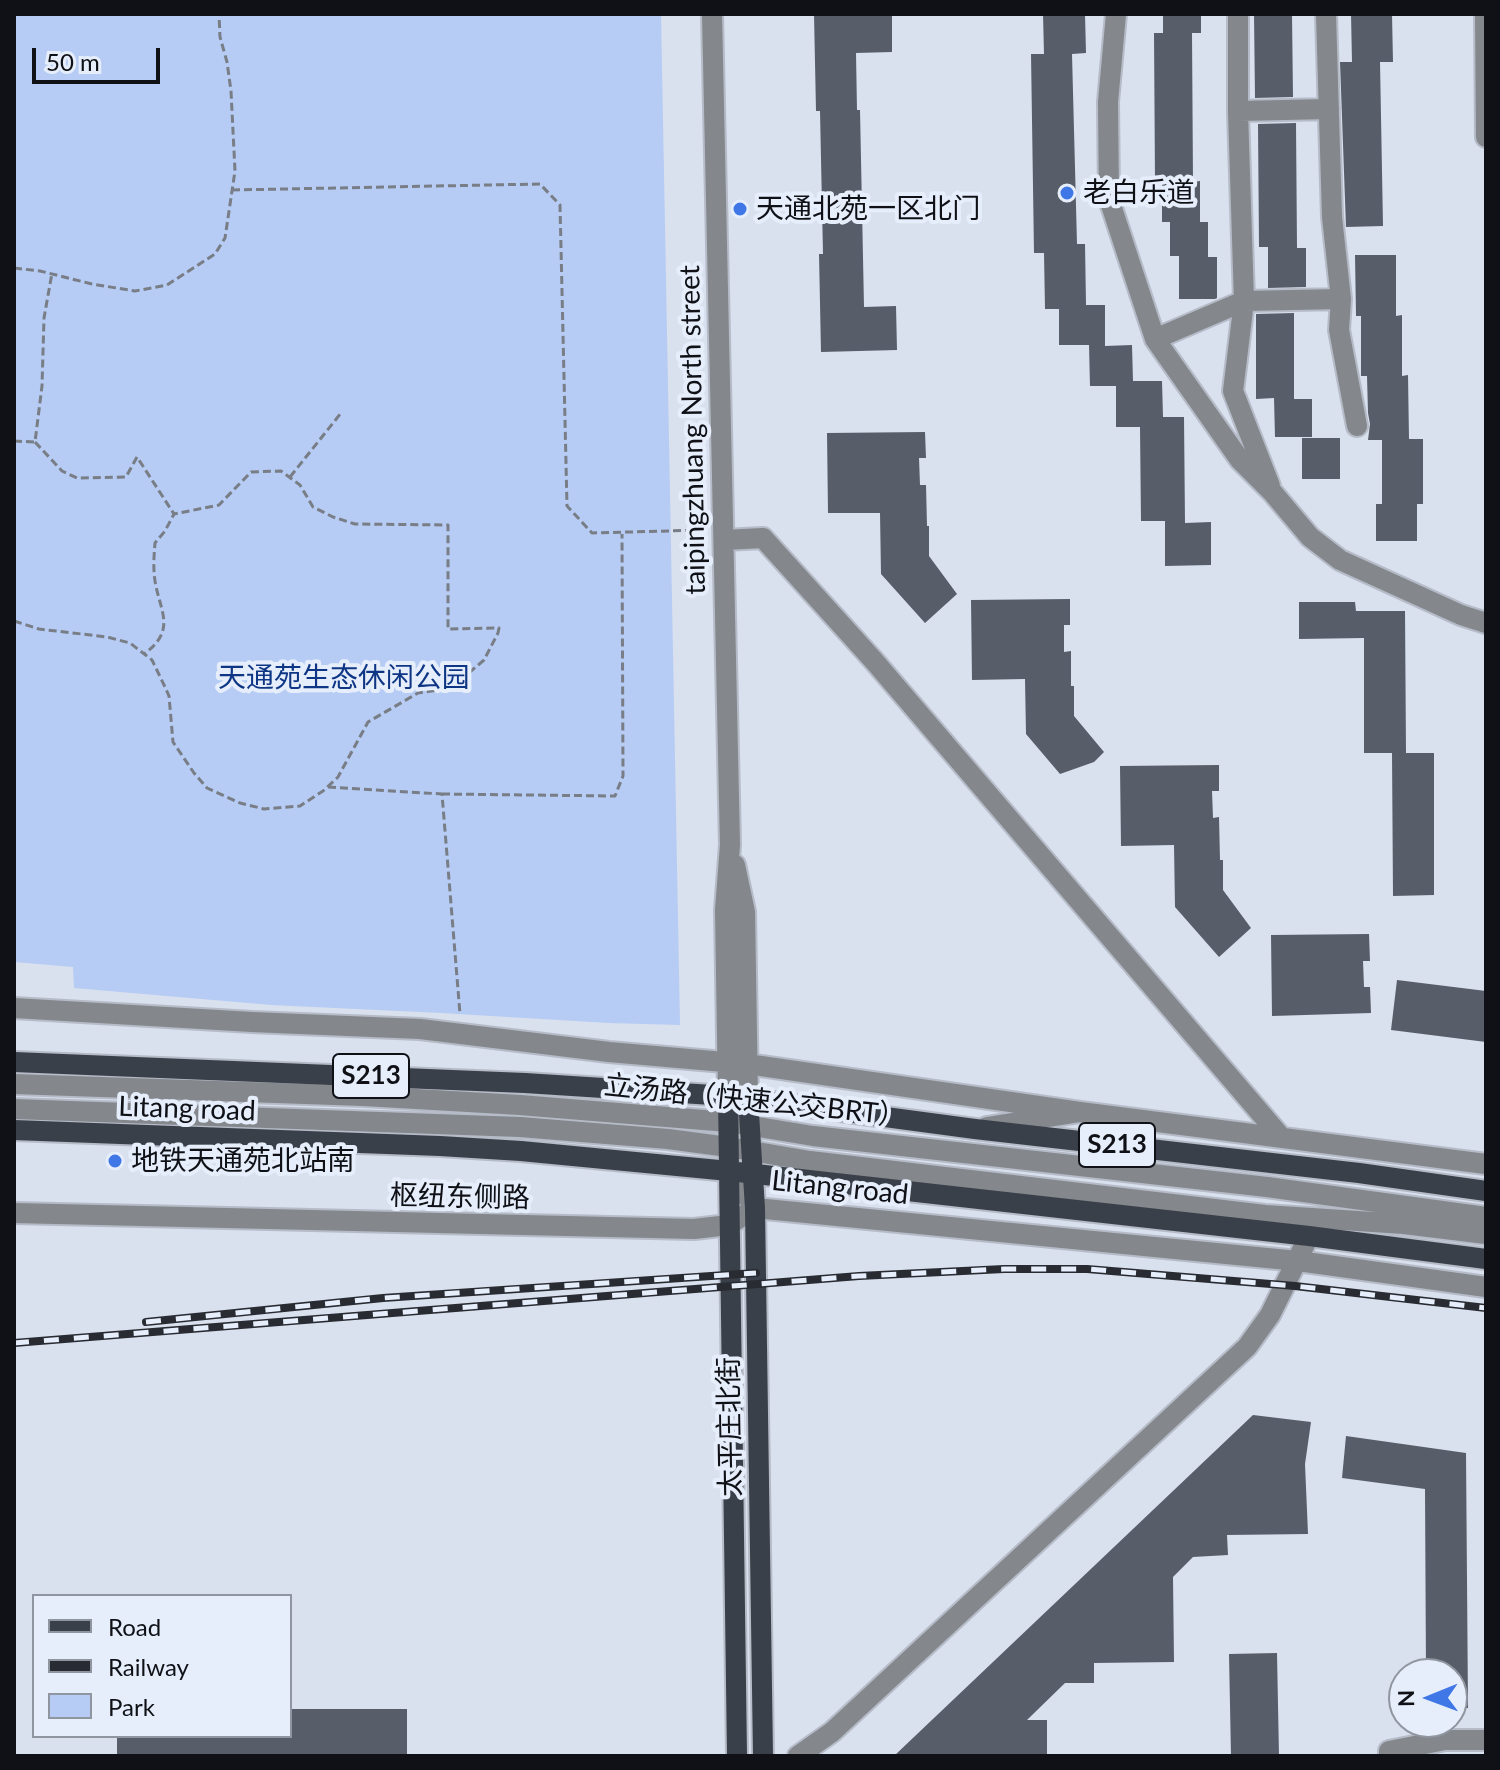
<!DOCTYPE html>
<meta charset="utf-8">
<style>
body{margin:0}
#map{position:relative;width:1500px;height:1770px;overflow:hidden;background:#d9e0ee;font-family:Lato,sans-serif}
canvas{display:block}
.frame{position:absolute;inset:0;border:16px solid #0f1116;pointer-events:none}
.legend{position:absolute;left:32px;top:1594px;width:260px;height:144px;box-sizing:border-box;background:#e6eefb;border:2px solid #90969f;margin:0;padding:10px 14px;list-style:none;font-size:24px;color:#0f1116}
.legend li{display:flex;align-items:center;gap:16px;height:40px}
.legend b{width:40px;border:2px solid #90969f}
.north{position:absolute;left:1388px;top:1658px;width:80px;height:80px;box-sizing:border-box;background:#e6eefb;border:2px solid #90969f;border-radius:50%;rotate:269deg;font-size:22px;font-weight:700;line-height:32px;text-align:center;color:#0f1116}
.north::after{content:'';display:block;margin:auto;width:28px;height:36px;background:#3f77e7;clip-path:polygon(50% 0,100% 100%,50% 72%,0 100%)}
.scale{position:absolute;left:32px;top:48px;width:128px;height:36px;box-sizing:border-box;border:4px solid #0f1116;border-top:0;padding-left:10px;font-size:24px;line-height:28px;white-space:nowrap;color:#0f1116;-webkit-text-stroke:6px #e6eefb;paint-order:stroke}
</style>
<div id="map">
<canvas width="1500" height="1770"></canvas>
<div class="frame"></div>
<ul class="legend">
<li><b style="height:10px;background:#3a4049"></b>Road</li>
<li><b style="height:10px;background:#282b31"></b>Railway</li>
<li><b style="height:22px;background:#b6ccf4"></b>Park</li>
</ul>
<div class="north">N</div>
<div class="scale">50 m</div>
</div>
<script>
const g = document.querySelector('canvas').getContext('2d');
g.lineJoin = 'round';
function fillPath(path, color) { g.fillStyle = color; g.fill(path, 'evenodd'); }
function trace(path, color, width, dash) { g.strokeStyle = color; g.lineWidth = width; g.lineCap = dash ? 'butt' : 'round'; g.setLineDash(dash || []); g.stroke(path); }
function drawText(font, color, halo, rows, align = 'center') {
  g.font = font + ' Lato,"Noto Sans SC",sans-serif'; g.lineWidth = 8; g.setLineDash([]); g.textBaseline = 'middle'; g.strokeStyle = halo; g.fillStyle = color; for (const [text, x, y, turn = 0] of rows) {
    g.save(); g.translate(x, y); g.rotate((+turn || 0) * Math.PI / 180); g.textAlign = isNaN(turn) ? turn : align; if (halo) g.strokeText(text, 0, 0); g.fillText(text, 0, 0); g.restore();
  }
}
const green = new Path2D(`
 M 14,14 L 661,14 L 680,1025 L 609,1023 L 441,1013 L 271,1005 L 74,988 L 73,967 L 14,962 Z`);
const building = new Path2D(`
 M 814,14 L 892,14 L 892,52 L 856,53 L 857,110 L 860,110 L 864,307 L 896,306 L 897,350 L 821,352 L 819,254 L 823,254 L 820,111 L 816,111 Z
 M 1043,14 L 1085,14 L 1086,53 L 1072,54 L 1077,244 L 1085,244 L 1086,305 L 1105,305 L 1105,346 L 1132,345 L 1133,381 L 1162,381 L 1163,417 L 1184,417 L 1185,523 L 1211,522 L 1211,565 L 1165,566 L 1165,521 L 1141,521 L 1140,427 L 1116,427 L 1116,386 L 1090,386 L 1089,345 L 1059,345 L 1059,309 L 1045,309 L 1044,253 L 1034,253 L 1031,54 L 1044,54 Z
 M 1163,14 L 1201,14 L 1201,33 L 1192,33 L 1193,182 L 1200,181 L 1200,222 L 1208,222 L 1208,257 L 1217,257 L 1217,298 L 1215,299 L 1179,299 L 1179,256 L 1170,256 L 1170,222 L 1162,222 L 1162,181 L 1155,181 L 1154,33 L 1163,33 Z
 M 1254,14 L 1292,14 L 1293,97 L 1255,98 Z
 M 1351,14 L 1392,14 L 1393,62 L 1380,62 L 1383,226 L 1346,227 L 1340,62 L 1352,62 Z
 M 1296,123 L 1297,248 L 1306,248 L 1306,287 L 1268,288 L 1268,247 L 1259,247 L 1258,124 Z
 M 1355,255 L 1396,255 L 1396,316 L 1402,315 L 1402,376 L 1408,375 L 1409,439 L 1423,439 L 1423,504 L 1417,504 L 1417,541 L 1376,541 L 1376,504 L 1382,504 L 1382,440 L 1368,440 L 1370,424 L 1368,413 L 1367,376 L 1361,376 L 1361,316 L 1356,316 Z
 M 1294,313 L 1294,399 L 1312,399 L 1312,437 L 1275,437 L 1274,398 L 1256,399 L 1256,314 Z
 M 925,432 L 926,458 L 919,458 L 920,485 L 926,485 L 927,526 L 929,526 L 929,556 L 957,594 L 925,623 L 881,574 L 880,513 L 828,513 L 827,433 Z
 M 1302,438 L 1340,438 L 1340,479 L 1302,479 Z
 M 1070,599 L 1070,625 L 1064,625 L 1064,652 L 1071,651 L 1071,686 L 1074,686 L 1074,716 L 1104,752 L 1094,762 L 1060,774 L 1026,734 L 1025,679 L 972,680 L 971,600 Z
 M 1299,602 L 1355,602 L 1356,611 L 1405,611 L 1406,753 L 1434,753 L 1434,895 L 1393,896 L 1392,753 L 1364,753 L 1364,638 L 1299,639 Z
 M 1219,765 L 1219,791 L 1212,791 L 1213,818 L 1219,817 L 1220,860 L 1223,860 L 1223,890 L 1251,928 L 1219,957 L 1175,907 L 1174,845 L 1121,846 L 1120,766 Z
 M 1369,934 L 1370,961 L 1363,961 L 1364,987 L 1370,987 L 1371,1013 L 1272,1016 L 1271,935 Z
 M 1397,980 L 1486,991 L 1486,1042 L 1391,1030 Z
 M 1253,1415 L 1311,1422 L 1305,1464 L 1308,1534 L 1227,1535 L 1228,1555 L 1193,1557 L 1173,1577 L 1174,1662 L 1094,1663 L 1094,1683 L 1065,1683 L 1027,1720 L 1047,1720 L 1047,1756 L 894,1756 Z
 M 1346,1436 L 1466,1453 L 1468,1708 L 1452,1709 L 1452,1674 L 1426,1674 L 1425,1489 L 1342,1478 Z
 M 1277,1653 L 1279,1756 L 1231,1756 L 1229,1654 Z
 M 290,1709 L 407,1709 L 407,1756 L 117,1756 L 117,1736 L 290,1736 Z`);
const path = new Path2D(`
 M 232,190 L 540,184 L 560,205 L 567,506 L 592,533 L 704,530
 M 14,268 L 40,271 L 92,284 L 135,291 L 167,285 L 215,254 L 225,238 L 235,171 L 231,91 L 227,62 L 220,37 L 219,14
 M 14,441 L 35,442 L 42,386 L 44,318 L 52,273
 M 35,442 L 62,471 L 77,478 L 126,477 L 137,457 L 174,514 L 165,531 L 155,543 C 154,555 153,568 155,581 C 160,612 177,630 144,654
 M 290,477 L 341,413
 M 14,621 L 39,629 L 107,637 L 130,643 L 152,660 L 165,687 L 169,696 L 173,742 L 194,773 L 207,788 L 240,803 L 264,809 L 300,806 L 323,791 L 338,777 L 368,722 L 418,693 L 451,688 L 484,660 L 498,633 L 499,628 L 448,629 L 448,525 L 355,524 L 333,517 L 313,507 L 300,485 L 281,471 L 251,472 L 219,505 L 174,514
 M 328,787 L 442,794 L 460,1014
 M 442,794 L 615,796 L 623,776 L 622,534`);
const minor = new Path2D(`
 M 712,14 L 730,845 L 725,910 L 728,1096
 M 1116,14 L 1108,102 L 1109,199 L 1155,339 L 1240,460 L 1273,493 L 1310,537 L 1340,560 L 1461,615 L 1486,623
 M 1238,14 L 1238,111 L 1244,301 L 1233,391 L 1270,486
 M 1326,14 L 1332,217 L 1341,299 L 1339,330 L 1357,426
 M 1485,14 L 1486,137
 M 1238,111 L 1329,109
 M 1155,339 L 1244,301 L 1341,299
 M 724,540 L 763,538 L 875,662 L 1281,1137
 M 735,865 L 745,912 L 748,1098
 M 14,1008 L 252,1022 L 420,1029 L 609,1052 L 747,1064 L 1080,1112
 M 14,1084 L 364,1096 L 520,1105 L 728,1122 L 813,1136 L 1267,1187 L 1486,1217
 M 14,1109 L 520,1127 L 668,1139 L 728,1147 L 810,1161 L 1265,1215 L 1404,1224 L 1486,1234
 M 987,1127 L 1080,1112 L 1486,1164
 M 729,1171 L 755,1208 L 1298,1261 L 1486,1287
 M 14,1213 L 694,1229 L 729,1225 L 755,1208
 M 798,1756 L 832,1732 L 1247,1347 L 1270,1315 L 1309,1236
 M 1389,1756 L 1389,1751 L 1445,1740 L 1486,1740`);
const major = new Path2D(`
 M 14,1062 L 525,1083 L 728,1096 L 975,1129 L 1359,1173 L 1486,1191
 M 728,1096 L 737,1756
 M 748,1098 L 755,1208 L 763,1756
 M 14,1130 L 440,1146 L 521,1151 L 729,1171 L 1309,1236 L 1486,1259`);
const rail = new Path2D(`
 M 146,1322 L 383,1298 L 756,1273
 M 14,1343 L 859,1276 L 1004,1269 L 1087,1269 L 1295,1286 L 1486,1308`);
const markers = [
 [1067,193,8,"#3f77e7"],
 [740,209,8,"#3f77e7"],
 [115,1161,8,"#3f77e7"]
];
const shields = [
 [371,1076,76],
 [1117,1145,76]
];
const shieldNames = [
 ["S213",371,1076],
 ["S213",1117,1145]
];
const poiNames = [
 ["老白乐道",1083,193],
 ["天通北苑一区北门",756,209],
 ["地铁天通苑北站南",131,1161]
];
const streetNames = [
 ["taipingzhuang North street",693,430,-91],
 ["立汤路（快速公交BRT）",755,1101,6],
 ["Litang road",187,1109,2],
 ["Litang road",840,1188,6],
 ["枢纽东侧路",460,1197,1],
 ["太平庄北街",730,1427,-91]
];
const parkNames = [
 ["天通苑生态休闲公园",344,678]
];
fillPath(green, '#b6ccf4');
fillPath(building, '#585e69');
trace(minor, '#b5bbc7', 24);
trace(major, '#b5bbc7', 24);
trace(path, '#787d86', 3, [8, 4]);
trace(minor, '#84878c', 20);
trace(major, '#3a4049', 20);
trace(rail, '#282b31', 8);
trace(rail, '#e6eefb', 5, [15]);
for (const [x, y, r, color] of markers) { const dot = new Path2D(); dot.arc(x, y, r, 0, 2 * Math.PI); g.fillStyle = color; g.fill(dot); trace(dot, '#e6eefb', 3); }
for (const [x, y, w] of shields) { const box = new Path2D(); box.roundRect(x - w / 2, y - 22, w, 44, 6); g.fillStyle = '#e6eefb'; g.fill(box); trace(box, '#0f1116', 2); }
drawText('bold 26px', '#0f1116', null, shieldNames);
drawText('28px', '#0f1116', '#e6eefb', poiNames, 'left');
drawText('28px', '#0f1116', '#e6eefb', streetNames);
drawText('28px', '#0e3685', '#e6eefb', parkNames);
</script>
